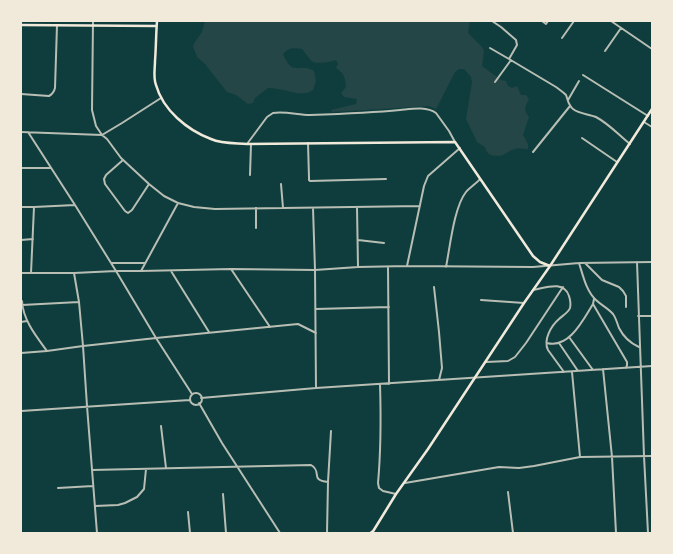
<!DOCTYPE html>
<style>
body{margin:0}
#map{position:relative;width:673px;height:554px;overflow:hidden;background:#0f3d3e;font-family:"IBM Plex Sans",sans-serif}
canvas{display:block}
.frame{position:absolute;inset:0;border:22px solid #f1e9da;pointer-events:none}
</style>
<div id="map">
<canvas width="673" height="554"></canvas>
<div class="frame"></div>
</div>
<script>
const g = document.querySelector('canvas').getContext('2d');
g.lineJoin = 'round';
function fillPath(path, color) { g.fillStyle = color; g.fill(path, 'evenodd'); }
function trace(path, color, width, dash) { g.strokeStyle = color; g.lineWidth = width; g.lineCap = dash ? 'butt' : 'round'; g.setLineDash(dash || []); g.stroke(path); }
const green = new Path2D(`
 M 205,21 L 470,21 L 468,33 L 482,47 L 484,51 L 482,66 L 501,80 L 506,81 L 508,86 L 512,88 L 517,86 L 521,95 L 526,95 L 529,99 C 525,107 523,109 529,117 L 523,135 L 528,144 L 528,149 C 523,149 519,148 515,149 C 510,150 507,153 503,155 C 495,157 487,156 485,147 L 477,142 L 466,119 L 472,82 L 471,77 L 464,69 L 459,69 L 455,72 L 436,109 L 429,106 L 332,112 L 331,110 L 356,104 L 357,99 L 344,97 L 341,93 L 346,87 C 345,76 344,74 336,68 L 338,64 L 336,60 C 331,62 318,64 313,62 C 309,59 305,52 302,49 C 293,48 289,47 283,54 C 293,78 300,62 314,71 L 316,81 L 313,90 C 301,98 290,90 278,89 C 274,88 271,88 268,88 L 255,98 L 253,103 L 248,104 L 236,95 L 227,92 L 205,64 L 197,57 L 193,46 L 195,42 L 202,32 Z`);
const minor = new Path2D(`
 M 93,21 L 92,110 L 96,126 L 102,135 L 107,139 L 121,158 L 149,184 L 164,196 L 178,203 L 194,207 L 215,209 L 420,206
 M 492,21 L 501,27 L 516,40 L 517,45 L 509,59 L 556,87 C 560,90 563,92 566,95 C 568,100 568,105 573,109 C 579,114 589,114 596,117 C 609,124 619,135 630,144
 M 542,21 L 546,24 L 548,21
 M 611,21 L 652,49
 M 562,38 L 574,21
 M 490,48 L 509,59
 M 605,51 L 621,28
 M 583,75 L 648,116
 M 495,82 L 511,60
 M 21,94 L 49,96 C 53,94 54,92 55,88 L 57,25
 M 568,100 L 579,81
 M 644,122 L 652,127
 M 21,132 L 102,135 L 122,123 L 161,98
 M 28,132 L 75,205 L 116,271 L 156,338 L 192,394
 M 582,138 L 617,162
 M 308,143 L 309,178 L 309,180 L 310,181 L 386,179
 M 247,144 L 267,117 L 273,113 C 285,111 298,115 310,115 C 340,114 370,113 400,110 C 411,109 426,106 436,113 L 449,131 L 455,142
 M 533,152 L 570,106
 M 123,160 L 106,175 L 104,179 L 105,184 L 125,211 L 128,213 L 132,210 L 149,184
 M 21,168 L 51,168
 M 250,175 L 251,144
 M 281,184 L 283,208
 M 21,207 L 34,207 L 75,205
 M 357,207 L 358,267
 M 256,208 L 256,228
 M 313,208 L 315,270 L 316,388
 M 21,240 L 33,239
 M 358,240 L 384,243
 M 637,262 L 644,456 L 648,533
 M 111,263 L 145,263
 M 579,263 C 583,275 586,291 596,300 C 601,305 608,308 613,314 C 616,318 617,323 619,328 C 624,338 630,343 639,347
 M 585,263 L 602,280 L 619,287 L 623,291 L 626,296 L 626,307
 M 407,266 L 424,186 L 428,176 L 460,148
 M 388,267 L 389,384
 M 446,267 C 450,247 454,207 466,192 C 470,187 476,184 480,179
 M 231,269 L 270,327
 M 141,271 L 178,203
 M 171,271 L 209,332
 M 21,273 L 74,273 L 116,271 L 141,271 L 231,269 L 315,270 L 358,267 L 407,266 L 533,267 L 579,263 L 652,262
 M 31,273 L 34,207
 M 74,273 L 79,302 L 83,346 L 87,406 L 97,533
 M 434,287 L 439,332 L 442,368 L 439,380
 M 533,290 C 545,288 564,280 569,296 C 570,299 571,304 570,308 C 568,313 562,316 559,319 C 551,326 543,340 548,350 L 564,372
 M 594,299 L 593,304 L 627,362 L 627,365 L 626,368
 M 481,300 L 524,303
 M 21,301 L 22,301 C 23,320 36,336 47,351
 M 22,305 L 79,302
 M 316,309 L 389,307
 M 638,316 L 652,316
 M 21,322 L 27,321
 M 569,337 L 593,370
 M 547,343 C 569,349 583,320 593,304
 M 559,343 L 578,371
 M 21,353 L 47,351 L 83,346 L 156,338 L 298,324 L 316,333
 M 486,362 L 508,361 L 515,357 L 526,343 L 563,287
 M 603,369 L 612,457 L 616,533
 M 572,372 L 580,457
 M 380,384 C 381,417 381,450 378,483 L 379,488 L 383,491 L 396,494
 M190 399a6 6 0 1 1 12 0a6 6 0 1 1-12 0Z
 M 201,398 L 316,388 L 652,366
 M 199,403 L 222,443 L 280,533
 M 21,411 L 190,400
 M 161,426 L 166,468
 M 92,470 L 311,465 C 323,472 309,480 328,482
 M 405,483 L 499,467 L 519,468 L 534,466 L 580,457 L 652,456
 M 58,488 L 93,486
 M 508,492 L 513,533
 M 223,494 L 226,533
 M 95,506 L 118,505 L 125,503 L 137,497 L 144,489 L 146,469
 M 188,512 L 190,533
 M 327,533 L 328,482 L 331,431`);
const secondary = new Path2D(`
 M 157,21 C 156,34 156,48 155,61 C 155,69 153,77 156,85 C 163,110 187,130 211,139 C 222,144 235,143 247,144 L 455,142 L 533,256 L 540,262 L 550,266
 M 21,25 L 156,26
 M 372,533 L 396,494 L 428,449 L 524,303 L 550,266 L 652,109`);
const primary = new Path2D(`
 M 371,533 L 372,532`);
fillPath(green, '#244646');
trace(minor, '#b8beb3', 2);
trace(secondary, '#f1e9da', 2.5);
trace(primary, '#f1e9da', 3);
</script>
